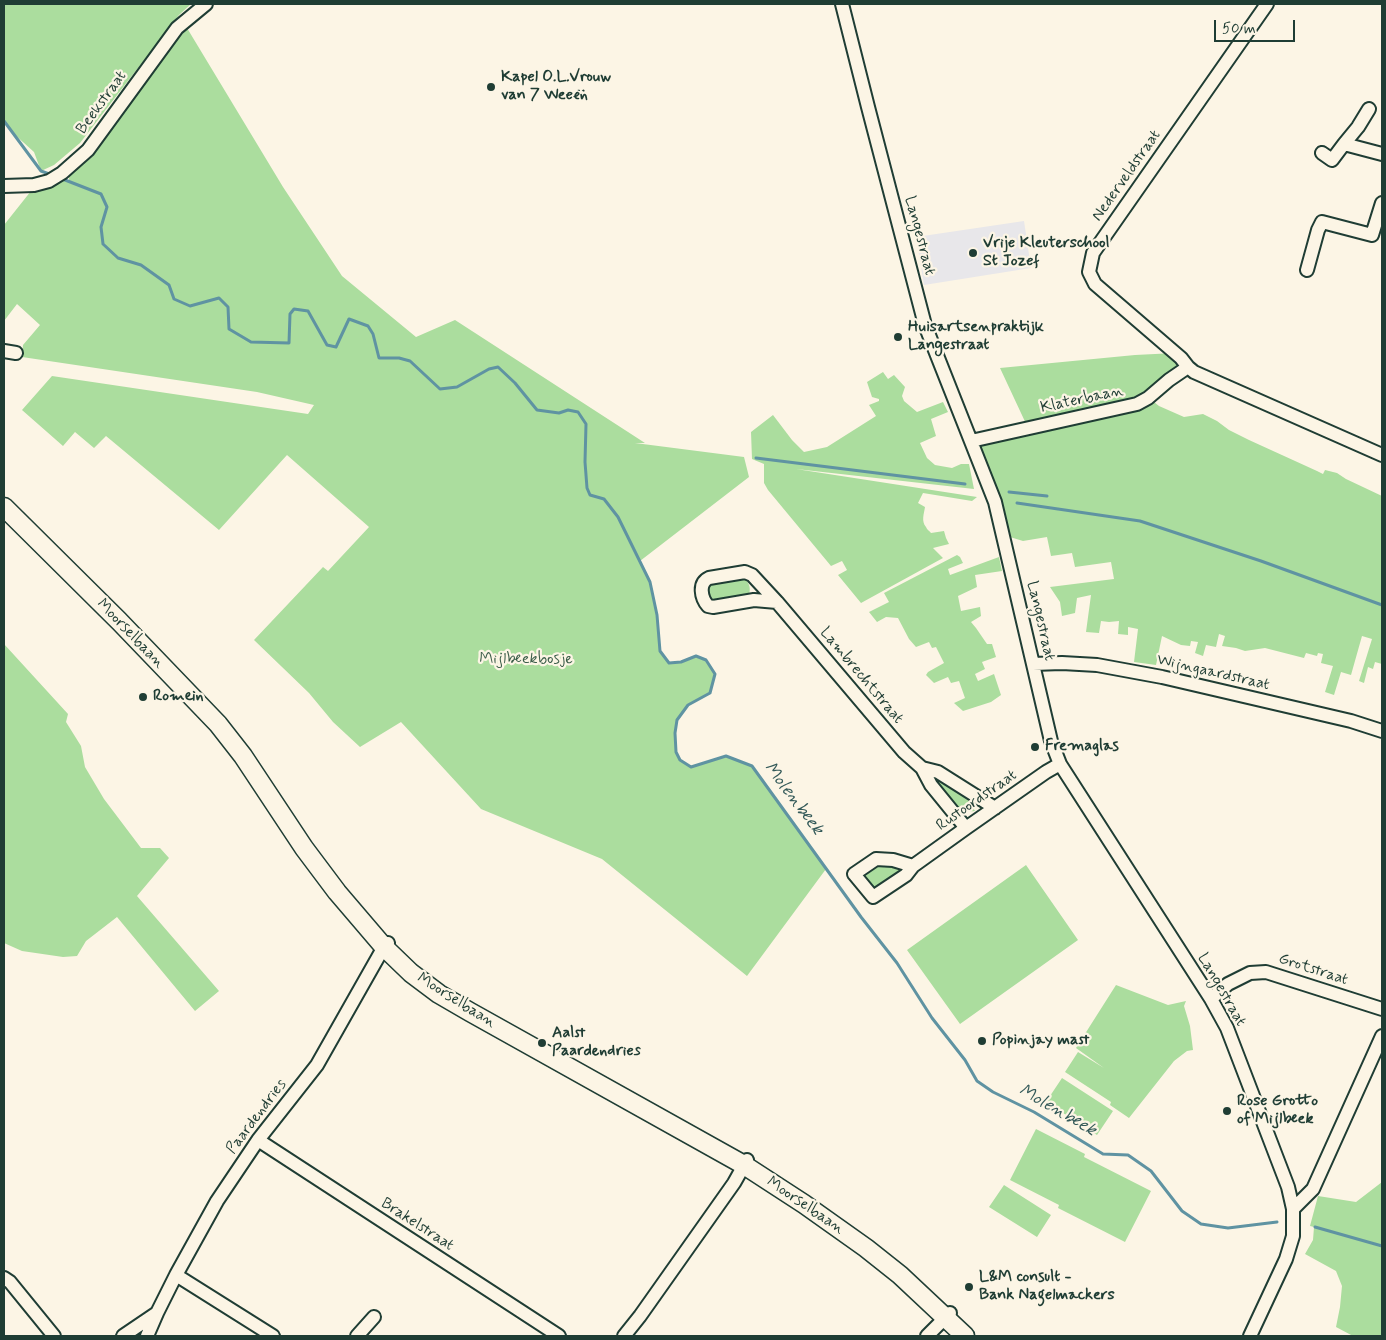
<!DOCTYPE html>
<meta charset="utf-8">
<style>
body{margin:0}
#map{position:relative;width:1386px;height:1340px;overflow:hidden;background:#fcf5e5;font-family:Mynerve,sans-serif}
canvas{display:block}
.frame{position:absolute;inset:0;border:5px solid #1f3d34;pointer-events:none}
.scale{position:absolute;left:1214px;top:20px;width:81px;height:22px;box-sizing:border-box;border:2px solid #1f3d34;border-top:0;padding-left:6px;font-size:15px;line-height:18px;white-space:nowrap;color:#1f3d34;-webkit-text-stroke:4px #fcf5e5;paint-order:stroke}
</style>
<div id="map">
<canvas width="1386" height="1340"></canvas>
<div class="frame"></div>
<div class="scale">50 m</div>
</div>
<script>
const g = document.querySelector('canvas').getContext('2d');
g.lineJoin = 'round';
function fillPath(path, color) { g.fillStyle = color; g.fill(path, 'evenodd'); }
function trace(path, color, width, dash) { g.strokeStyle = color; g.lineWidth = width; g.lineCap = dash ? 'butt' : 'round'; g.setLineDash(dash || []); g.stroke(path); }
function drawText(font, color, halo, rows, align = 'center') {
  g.font = font + ' Mynerve,sans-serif'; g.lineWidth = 4.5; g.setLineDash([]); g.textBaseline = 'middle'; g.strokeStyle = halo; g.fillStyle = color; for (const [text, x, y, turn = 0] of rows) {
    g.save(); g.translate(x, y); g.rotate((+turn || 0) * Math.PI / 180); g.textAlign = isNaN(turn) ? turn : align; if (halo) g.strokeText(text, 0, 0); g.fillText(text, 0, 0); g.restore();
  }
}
const built = new Path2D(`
 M 1024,221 L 1031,268 L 924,285 L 916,237 Z`);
const green = new Path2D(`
 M 4,4 L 191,4 L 179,15 L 80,143 L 54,165 L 41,171 L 34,152 L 13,133 L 4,121 Z
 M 187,28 L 283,187 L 342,276 L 416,337 L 455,320 L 645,443 L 635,443 L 744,457 L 749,477 L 640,561 L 650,582 L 657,615 L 660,651 L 669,663 L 681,662 L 696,656 L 706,660 L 715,674 L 710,693 L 688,705 L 677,720 L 675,733 L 676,752 L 680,760 L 691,767 L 726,756 L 752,766 L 826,869 L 747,976 L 602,859 L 481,809 L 401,722 L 360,747 L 333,722 L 309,693 L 254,640 L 323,567 L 328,571 L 369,527 L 287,455 L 219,530 L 106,436 L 94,448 L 75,432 L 63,446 L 22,410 L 52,376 L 308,414 L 314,405 L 257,392 L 22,357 L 23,345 L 40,325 L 17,304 L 4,321 L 4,225 L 31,191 L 63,178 L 69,181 L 69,176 L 93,156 L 182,32 Z
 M 1175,353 L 1188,367 L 1149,398 L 1159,406 L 1184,417 L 1203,414 L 1217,421 L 1229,430 L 1249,440 L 1317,471 L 1323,474 L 1325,470 L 1337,473 L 1346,479 L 1382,496 L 1382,664 L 1375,662 L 1373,669 L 1368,667 L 1364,683 L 1359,681 L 1372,639 L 1362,636 L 1351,675 L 1341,672 L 1334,695 L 1325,692 L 1333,666 L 1321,663 L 1323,654 L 1318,653 L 1317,656 L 1306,653 L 1304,658 L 1265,648 L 1245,651 L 1236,648 L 1222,646 L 1225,636 L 1219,634 L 1216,647 L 1206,645 L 1203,656 L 1195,653 L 1198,642 L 1191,641 L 1190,646 L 1181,645 L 1162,636 L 1156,665 L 1134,662 L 1138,629 L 1128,627 L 1128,635 L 1118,634 L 1119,621 L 1109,622 L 1101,621 L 1099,633 L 1086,632 L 1091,595 L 1077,598 L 1075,613 L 1062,616 L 1060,602 L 1050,587 L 1114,579 L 1111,562 L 1075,567 L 1072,553 L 1051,556 L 1047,537 L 1023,541 L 1010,537 L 992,495 L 971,441 L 1028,428 L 1000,368 L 1135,355 Z
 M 883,372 L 888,379 L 894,375 L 905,387 L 902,396 L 904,401 L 917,412 L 943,402 L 948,412 L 931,419 L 936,436 L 920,443 L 927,458 L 935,465 L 952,468 L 961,464 L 969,464 L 974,489 L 796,469 L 977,497 L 972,501 L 923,493 L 918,503 L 925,507 C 924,514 921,521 926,527 C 927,530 930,531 931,533 L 944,531 L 946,538 L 949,544 L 933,548 L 943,558 L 861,603 L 838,575 L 847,570 L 842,561 L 831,566 L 768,490 L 764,483 L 764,464 L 752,459 L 751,432 L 773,415 L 792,440 L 804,452 L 827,447 L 876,416 L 869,405 L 879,401 L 879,399 L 872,397 L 867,382 Z
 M 957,555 L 960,557 L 963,563 L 948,569 L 950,575 L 999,557 L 1002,571 L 975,575 L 977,587 L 958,596 L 961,611 L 980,607 L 981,616 L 971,622 L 976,628 L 987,644 L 992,644 L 996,657 L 982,662 L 985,669 L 975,674 L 978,681 L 994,674 L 1001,695 L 991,702 L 963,711 L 954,703 L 965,698 L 959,681 L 951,683 L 948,677 L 934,683 L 926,675 L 928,672 L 944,663 L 936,647 L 932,648 L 929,642 L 916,647 L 909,639 L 898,618 L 886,617 L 877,622 L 869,612 L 889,602 L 884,593 Z
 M 743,577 C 749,583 751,586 749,595 L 716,601 L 710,598 L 706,593 L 707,587 L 716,581 Z
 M 4,644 L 68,714 L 66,722 L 81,746 L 85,767 L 104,799 L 141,848 L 160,848 L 169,858 L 137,896 L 219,991 L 195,1011 L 117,917 L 86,941 L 77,956 L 63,957 L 22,951 L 4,943 Z
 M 937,779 C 956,789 965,791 975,811 C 956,815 945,794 935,781 Z
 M 879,863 L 905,870 L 879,887 L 870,887 L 864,879 L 864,874 Z
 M 1026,865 L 1078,940 L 960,1024 L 907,950 Z
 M 1116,985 L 1168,1005 L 1186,1001 L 1184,1006 L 1190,1026 L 1193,1050 L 1187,1051 L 1174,1061 L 1129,1118 L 1110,1105 L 1111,1102 L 1065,1072 L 1078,1052 L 1104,1068 L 1076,1048 Z
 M 1062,1078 L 1113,1111 L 1097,1135 L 1046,1102 Z
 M 1036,1129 L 1085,1154 L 1084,1157 L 1151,1191 L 1125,1242 L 1058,1208 L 1059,1205 L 1010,1180 Z
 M 1382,1182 L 1382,1336 L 1353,1336 L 1336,1327 L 1340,1307 L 1342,1286 L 1336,1271 L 1305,1254 L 1313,1240 L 1314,1227 L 1310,1226 L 1318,1196 L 1356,1202 Z
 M 1004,1185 L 1051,1215 L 1037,1237 L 989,1207 Z`);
const stream = new Path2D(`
 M 4,121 L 41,171 L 52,175
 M 60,178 L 101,194 L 107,207 L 101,227 L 103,244 L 118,258 L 141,265 L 169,285 L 174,299 L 190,306 L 219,298 L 228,307 L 229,329 L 251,342 L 289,343 L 290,314 L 294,309 L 308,311 L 327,345 L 336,347 L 349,319 L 368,326 L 373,334 L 379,358 L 399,358 L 410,361 L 440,389 L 457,387 L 489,369 L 498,367 L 515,383 L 537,410 L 559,413 L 568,410 L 578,412 L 586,424 L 585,462 L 587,488 L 590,495 L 604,499 L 618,517 L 650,582 L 657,615 L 660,651 L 669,663 L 681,662 L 696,656 L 706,660 L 715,674 L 710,693 L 688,705 L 677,720 L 675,733 L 676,752 L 680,760 L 691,767 L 726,756 L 752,766 L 861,917 L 897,963 L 932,1018 L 965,1060 L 977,1081 L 993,1092 L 1034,1112 L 1103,1154 L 1128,1155 L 1151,1171 L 1182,1211 L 1201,1224 L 1228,1228 L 1277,1222
 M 756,458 L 965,484
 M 1009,492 L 1047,496
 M 1017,503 L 1140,521 L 1261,561 L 1382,605
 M 1315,1227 L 1382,1246`);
const minor = new Path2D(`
 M 842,4 L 868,107 L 925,325 L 995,502 L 1051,741 L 1060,764 L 1211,999 L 1227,1028 L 1288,1187 L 1293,1209 L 1293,1236 L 1286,1259 L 1250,1336
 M 1267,4 L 1093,253 L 1089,272 L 1095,284 L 1181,358 L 1188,367 L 1194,372 L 1382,455
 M 1344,144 L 1358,127 L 1369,109
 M 1322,153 L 1332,160 L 1344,144 L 1382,154
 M 4,186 L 34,185 L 49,181 L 62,173 L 88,150 L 177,28 L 206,4
 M 1307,270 L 1318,230 L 1322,222 L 1372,235 L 1382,203
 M 4,351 L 16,353
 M 971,441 L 1137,404 L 1148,398 L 1169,380 L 1188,367
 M 777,602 L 754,600 L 713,607 L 708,606 C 701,598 698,583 709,578 L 745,572 L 752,575 L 777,602 L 904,752 L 922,768 L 931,785 L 966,828
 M 1033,664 L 1062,663 L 1097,665 L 1162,677 L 1351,721 L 1382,731
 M 922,768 L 938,772 L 995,808
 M 913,866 L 893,860 L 876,859 L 854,874 L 873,897 L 906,875 L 913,866 L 966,828 L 1046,772 L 1060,764
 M 1211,999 L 1228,984 L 1250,973 L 1266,972 L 1382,1009
 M 258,1140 L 559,1336
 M 1293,1209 L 1313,1189 L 1382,1036
 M 176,1275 L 273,1336
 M 4,1278 L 10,1282 L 54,1336
 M 123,1336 L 157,1313
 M 147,1336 L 157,1313 L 176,1275 L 217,1201 L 258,1140 L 317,1065 L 381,952 L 388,943
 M 357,1336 L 374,1317
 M 624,1336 L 640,1316 L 734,1183 L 747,1160
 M 927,1336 L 950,1313`);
const secondary = new Path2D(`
 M 4,507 L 119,621 L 218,724 L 243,756 L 304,848 L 337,892 L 384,947 L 411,973 L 439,994 L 470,1012 L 744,1165 L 804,1204 L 866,1248 L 900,1275 L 965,1336`);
const markers = [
 [491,87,5,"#1f3d34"],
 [973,253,5,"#1f3d34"],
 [898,337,5,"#1f3d34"],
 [143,697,5,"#1f3d34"],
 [1035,747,5,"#1f3d34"],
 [982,1041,5,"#1f3d34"],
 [542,1043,5,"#1f3d34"],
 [1227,1111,5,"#1f3d34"],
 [969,1287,5,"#1f3d34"]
];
const poiNames = [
 ["Kapel O.L.Vrouw",501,78],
 ["van 7 Weeën",501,96],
 ["Vrije Kleuterschool",983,244],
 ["St Jozef",983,262],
 ["Huisartsenpraktijk",908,328],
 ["Langestraat",908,346],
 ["Romein",153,697],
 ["Fremaglas",1045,747],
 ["Aalst",552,1034],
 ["Paardendries",552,1052],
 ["Popinjay mast",992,1041],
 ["Rose Grotto",1237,1102],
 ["of Mijlbeek",1237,1120],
 ["L&M consult -",979,1278],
 ["Bank Nagelmackers",979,1296]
];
const streetNames = [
 ["Beekstraat",102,103,-54],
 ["Nederveldstraat",1127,176,-55],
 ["Langestraat",919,236,75],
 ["Klaterbaan",1082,400,-12],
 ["Langestraat",1040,621,77],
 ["Moorselbaan",130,634,46],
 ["Wijngaardstraat",1213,673,13],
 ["Lambrechtstraat",861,676,50],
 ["Rustoordstraat",977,801,-35],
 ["Grotstraat",1313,970,18],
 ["Langestraat",1221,990,60],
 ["Moorselbaan",456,1001,32],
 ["Paardendries",257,1117,-53],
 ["Moorselbaan",805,1206,34],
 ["Brakelstraat",417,1225,33]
];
const parkNames = [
 ["Mijlbeekbosje",526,660]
];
const waterNames = [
 ["Molenbeek",793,799,53],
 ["Molenbeek",1057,1111,30]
];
fillPath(built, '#e8e7ea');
fillPath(green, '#abdd9e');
trace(stream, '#5f93a2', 3);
trace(minor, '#1f3d34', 16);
trace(secondary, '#1f3d34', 21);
trace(minor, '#fcf5e5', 12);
trace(secondary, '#fcf5e5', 18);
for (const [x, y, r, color] of markers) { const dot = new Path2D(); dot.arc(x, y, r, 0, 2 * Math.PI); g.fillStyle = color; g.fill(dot); trace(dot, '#fcf5e5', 2); }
drawText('bold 16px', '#1f3d34', '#fcf5e5', poiNames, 'left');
drawText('16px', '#1f3d34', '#fcf5e5', streetNames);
drawText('16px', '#3b5d49', '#fcf5e5', parkNames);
drawText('italic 18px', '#345a59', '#fcf5e5', waterNames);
</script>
